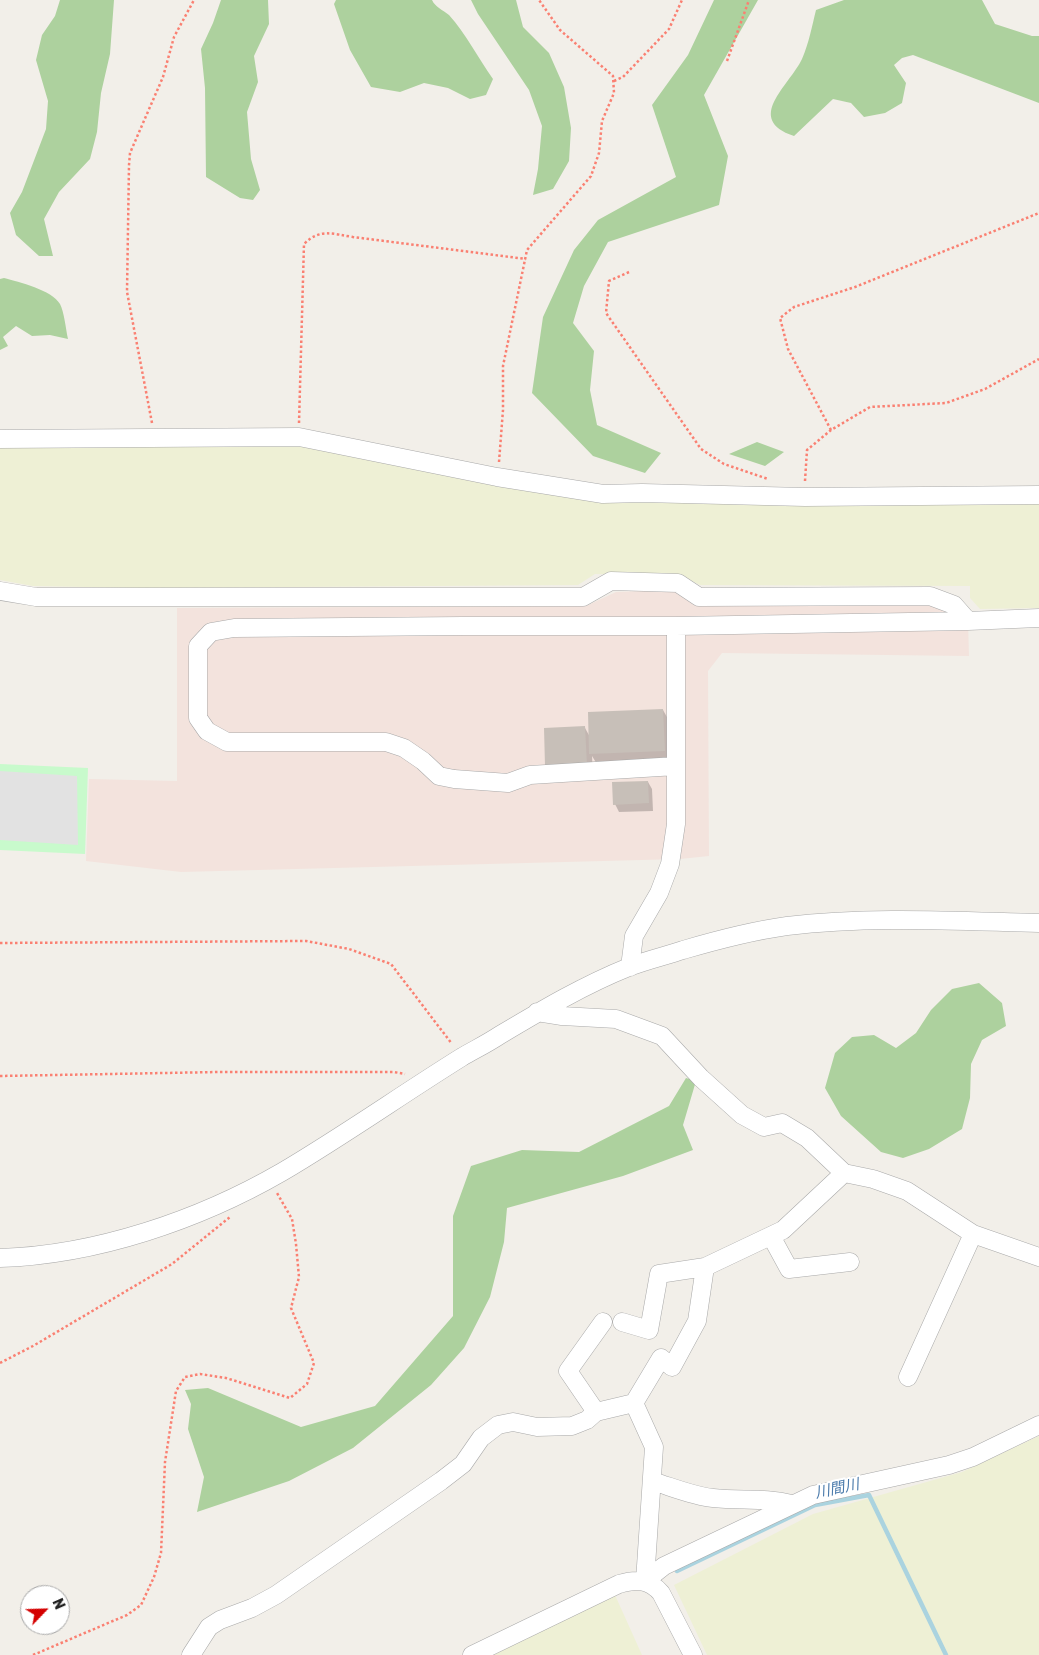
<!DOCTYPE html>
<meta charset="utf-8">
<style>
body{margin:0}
#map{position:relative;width:1039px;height:1655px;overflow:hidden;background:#f2efe9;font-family:Rubik,sans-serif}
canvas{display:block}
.north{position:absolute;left:20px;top:1585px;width:50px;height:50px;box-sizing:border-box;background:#fff;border:1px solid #a7a7a7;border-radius:50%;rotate:66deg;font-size:14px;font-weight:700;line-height:20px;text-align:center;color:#222}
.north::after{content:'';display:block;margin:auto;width:18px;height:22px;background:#d40000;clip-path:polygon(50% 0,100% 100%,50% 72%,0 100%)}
</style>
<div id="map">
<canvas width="1039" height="1655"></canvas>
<div class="north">N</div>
</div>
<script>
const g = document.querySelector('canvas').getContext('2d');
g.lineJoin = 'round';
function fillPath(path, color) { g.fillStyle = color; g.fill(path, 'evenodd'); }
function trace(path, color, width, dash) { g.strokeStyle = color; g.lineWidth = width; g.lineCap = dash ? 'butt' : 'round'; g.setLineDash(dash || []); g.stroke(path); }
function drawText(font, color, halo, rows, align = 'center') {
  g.font = font + ' Rubik,"Noto Sans JP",sans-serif'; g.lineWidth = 4; g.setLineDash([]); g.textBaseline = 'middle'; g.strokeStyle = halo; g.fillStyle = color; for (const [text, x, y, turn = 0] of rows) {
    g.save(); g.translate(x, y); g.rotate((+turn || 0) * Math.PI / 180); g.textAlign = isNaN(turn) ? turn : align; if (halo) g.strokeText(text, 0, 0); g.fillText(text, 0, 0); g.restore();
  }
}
const military = new Path2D(`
 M 672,590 L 928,603 L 968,621 L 969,656 L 722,653 L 708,671 L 709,856 L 680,859 L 181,872 L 86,861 L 89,779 L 177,781 L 177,608 L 586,606 L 616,592 Z`);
const farmland = new Path2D(`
 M 299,443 L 592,498 L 1039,502 L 1039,608 L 980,609 L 970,598 L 970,586 L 700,585 L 681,576 L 595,574 L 578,585 L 141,588 L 33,586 L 0,580 L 0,446 Z
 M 1039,1436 L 1039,1655 L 707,1655 L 674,1585 L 813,1514 L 962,1472 Z
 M 615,1595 L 642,1655 L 493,1655 Z`);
const forest = new Path2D(`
 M 60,0 L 114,0 L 110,54 L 101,93 L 97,132 L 90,159 L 59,192 L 44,219 L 53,256 L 39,256 L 16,235 L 10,213 L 22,192 L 46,129 L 48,101 L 36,60 L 42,35 L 55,16 Z
 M 221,0 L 268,0 L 269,24 L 254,56 L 258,82 L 247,112 L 251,159 L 260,190 L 253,200 L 240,198 L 206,177 L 205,88 L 201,49 L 213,23 Z
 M 336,0 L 432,0 C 435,7 443,10 449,15 C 466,34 478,58 493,79 L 486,95 L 470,99 L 448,88 L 424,83 L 400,92 L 371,87 L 350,50 L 334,4 Z
 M 471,0 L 516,0 L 523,27 L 549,53 L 564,87 L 571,128 L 569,161 L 553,189 L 533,195 L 538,169 L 542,126 L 529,90 L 478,14 Z
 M 714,0 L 758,0 L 704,95 L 728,156 L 719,205 L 608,242 L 584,286 L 573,323 L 594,351 L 590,390 L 597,425 L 661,453 L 645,473 L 593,456 L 532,393 L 543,317 L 574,250 L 598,220 L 676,177 L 652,105 L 688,55 Z
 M 844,0 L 982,0 L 995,24 L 1032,36 L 1039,36 L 1039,103 L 913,55 L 902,58 L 894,65 L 906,83 L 902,103 L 885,113 L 864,117 L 851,103 L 833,99 L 794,136 C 744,119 789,86 802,59 C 809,43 812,26 816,10 Z
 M 4,278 C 19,282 52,290 60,304 C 64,311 66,330 68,339 L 50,335 L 32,336 L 16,326 L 3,337 L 8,346 L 0,350 L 0,279 Z
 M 757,442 L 784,452 L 765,466 L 729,454 Z
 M 979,983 L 1002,1003 L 1006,1026 L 982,1040 L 971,1064 L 970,1098 L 962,1129 L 929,1149 L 903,1158 L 881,1152 L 841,1116 L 825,1088 L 835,1053 L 852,1037 L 874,1035 L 896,1048 L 916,1033 L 931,1010 L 952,989 Z
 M 686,1078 L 696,1081 L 683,1125 L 693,1150 L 623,1176 L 507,1208 L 504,1242 L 490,1297 L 464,1348 L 431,1385 L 353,1448 L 289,1481 L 197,1512 L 204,1477 L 188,1429 L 191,1404 L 185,1390 L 208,1388 L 301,1427 L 375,1406 L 453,1316 L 453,1216 L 471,1166 L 522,1150 L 579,1152 L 669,1106 Z`);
const park = new Path2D(`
 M 0,764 L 88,768 L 85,854 L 0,850 Z`);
const parking = new Path2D(`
 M 0,771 L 77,776 L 78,845 L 0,840 Z`);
const shadow = new Path2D(`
 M 663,710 L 672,726 L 673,767 L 600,769 L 592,756 L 593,776 L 547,766 L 585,728 L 590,737 Z
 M 648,782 L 652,789 L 653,811 L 619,812 L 615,804 Z`);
const stream = new Path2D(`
 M 677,1571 L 815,1505 L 869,1495 L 946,1655`);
const building = new Path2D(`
 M 663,709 L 665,751 L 589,754 L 588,712 Z
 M 585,726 L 587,765 L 545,766 L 544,728 Z
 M 648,781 L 649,803 L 613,805 L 612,782 Z`);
const path = new Path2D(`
 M 727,61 L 749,0
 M 614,81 L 623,77 L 669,29 L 682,0
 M 629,272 L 609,281 L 606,313 L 701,449 L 724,464 L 768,479
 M 152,423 L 127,292 L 129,165 L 130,153 L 163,77 L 174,37 L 194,0
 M 299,423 L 304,244 C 320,228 333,234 353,237 L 526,259
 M 831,430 L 788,349 L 780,318 L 794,307 L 855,287 L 1039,213
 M 499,462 L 503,410 L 503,366 L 527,250 L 591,176 L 599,153 L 602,121 L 614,93 L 613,76 L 560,30 L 539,0
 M 805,481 L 807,450 L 831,430 L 870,407 L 946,403 L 985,389 L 1039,359
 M 0,943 L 306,941 L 349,949 L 391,964 L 452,1044
 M 0,1076 L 219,1072 L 394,1072 L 405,1074
 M 0,1363 L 33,1346 L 172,1264 L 230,1217
 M 33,1655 L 127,1615 L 141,1605 L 154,1577 L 161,1553 L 165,1462 L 176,1391 L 185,1377 L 200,1374 L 226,1378 L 290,1398 L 307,1384 L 314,1363 L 291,1308 L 299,1277 L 296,1244 L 292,1219 L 277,1193`);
const minor = new Path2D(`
 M 0,439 L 299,437 L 497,477 L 603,494 L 642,493 L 805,497 L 1039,495
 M 0,591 L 36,597 L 583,597 L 611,581 L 678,583 L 699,597 L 930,596 L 954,605 L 968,621 L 1039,618
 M 676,766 L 530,775 L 508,783 L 454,779 L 439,776 L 423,761 L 404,748 L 386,742 L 227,742 L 207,731 L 198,718 L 198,646 L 211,632 L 234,628 L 463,626 L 676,626 L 968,621
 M 630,967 L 634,936 L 659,893 L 670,864 L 676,824 L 676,626
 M 537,1012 L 562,1016 L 616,1019 L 662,1036 L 701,1078 L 742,1115 L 764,1127 L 782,1123 L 807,1138 L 844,1173
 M 771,1236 L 789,1269 L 850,1262
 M 0,1258 C 96,1255 199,1220 282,1172 C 343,1136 401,1095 462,1057 C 474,1050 488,1043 500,1035 C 542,1010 584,985 629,967 C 647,960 665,956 683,950 C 717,940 751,931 787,926 C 870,916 955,921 1039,923
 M 622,1322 L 649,1330 L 659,1274 L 705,1267
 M 908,1377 L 973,1234
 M 634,1403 L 654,1447 L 645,1581
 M 596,1412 L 568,1371 L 603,1322
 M 652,1481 C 672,1487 693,1496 713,1498 C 740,1501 766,1497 791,1504
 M 645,1581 L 664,1566 L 813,1495 L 949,1465 L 973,1457 L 1039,1425
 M 191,1655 L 209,1627 L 220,1620 L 252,1608 L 276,1595 L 441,1481 L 463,1464 L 481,1438 L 498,1425 L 513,1422 L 537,1427 L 572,1426 L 587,1420 L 596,1412 L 634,1403 L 661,1358 L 672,1367 L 697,1321 L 705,1267 L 783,1230 L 844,1173 L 873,1179 L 907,1191 L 973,1234 L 1039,1257
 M 472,1655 L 619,1584 C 636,1579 649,1579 661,1593 L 693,1655`);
const waterNames = [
 ["川間川",837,1489,-12]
];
fillPath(military, '#f3e3dd');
fillPath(farmland, '#eef0d5');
fillPath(forest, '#add19e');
fillPath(park, '#c8facc');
fillPath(parking, '#e2e2e2');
fillPath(shadow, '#0003');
trace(stream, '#aad3df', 4.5);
fillPath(building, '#c7bfb8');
trace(minor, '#a9a9a9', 19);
trace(path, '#fa8072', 2.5, [2.5, 2.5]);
trace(minor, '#fff', 18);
drawText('italic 15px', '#4a7aab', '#fff', waterNames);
</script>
